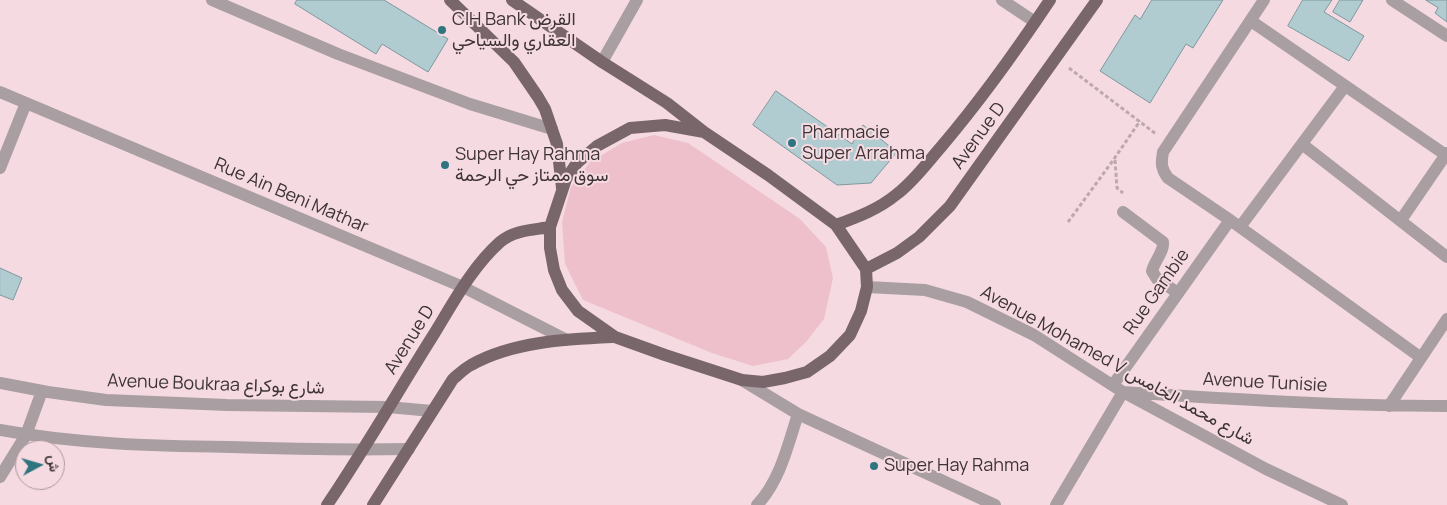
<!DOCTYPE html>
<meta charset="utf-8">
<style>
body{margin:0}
#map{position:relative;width:1447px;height:505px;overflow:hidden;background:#f5dbe1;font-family:Manrope,Vazirmatn,sans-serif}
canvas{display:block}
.north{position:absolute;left:15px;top:440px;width:50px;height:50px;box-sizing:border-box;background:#f5dbe1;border:1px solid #ab989c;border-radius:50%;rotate:84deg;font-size:14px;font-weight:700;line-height:20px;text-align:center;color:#3d3335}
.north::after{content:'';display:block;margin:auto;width:18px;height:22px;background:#2e7580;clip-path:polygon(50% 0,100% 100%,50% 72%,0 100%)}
</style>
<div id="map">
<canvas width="1447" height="505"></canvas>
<div class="north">ش</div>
</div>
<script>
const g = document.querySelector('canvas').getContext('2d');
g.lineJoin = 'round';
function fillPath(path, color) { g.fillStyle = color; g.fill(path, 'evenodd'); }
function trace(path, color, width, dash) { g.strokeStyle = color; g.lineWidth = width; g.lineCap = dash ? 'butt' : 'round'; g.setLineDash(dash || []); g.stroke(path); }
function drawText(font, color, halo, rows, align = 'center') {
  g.font = font + ' Manrope,Vazirmatn,sans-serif'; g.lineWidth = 4; g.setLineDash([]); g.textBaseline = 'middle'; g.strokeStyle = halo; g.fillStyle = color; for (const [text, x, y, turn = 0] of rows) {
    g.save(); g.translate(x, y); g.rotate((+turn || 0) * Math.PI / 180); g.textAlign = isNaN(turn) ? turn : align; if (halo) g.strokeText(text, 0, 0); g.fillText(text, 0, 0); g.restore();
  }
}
const green = new Path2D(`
 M 654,135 L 688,143 L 800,219 L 826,247 L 833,278 L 824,319 L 806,342 L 788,359 L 753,366 L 712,353 L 583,300 L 565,264 L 562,222 L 571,187 L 590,162 L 622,143 Z`);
const building = new Path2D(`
 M 297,0 L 384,0 L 448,39 L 428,72 L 382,44 L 376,54 L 295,4 Z
 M 1152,0 L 1223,0 L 1193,48 L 1186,44 L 1150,103 L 1100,71 L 1135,15 L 1140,19 Z
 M 1303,0 L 1332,0 L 1324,12 L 1364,36 L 1349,61 L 1288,26 Z
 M 1340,0 L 1363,0 L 1350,22 L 1333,12 Z
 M 1426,0 L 1447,0 L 1447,22 L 1435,13 L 1438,8 Z
 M 776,91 L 852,144 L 863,125 L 897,152 L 871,183 L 837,185 L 753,125 Z
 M 0,268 L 22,278 L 13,300 L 0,295 Z`);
const path = new Path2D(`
 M 1069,68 L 1156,134
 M 1115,160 L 1117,188 L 1123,193
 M 1068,222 L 1114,159 L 1140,121`);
const minor = new Path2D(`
 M 212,0 L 338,54 L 470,104 L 552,129
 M 1002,0 L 1035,22
 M 1264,0 L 1163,152 C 1161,163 1161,169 1168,178 L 1230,220 L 1420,357
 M 1392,0 L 1447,36
 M 1251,21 L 1446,155
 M 602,62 L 637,0
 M 0,92 L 463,287 L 565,339
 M 1302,144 L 1447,257
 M 0,168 L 26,103
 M 1123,212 L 1163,242 C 1164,252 1155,260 1152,271 L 1157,279 L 1178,293
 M 1401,220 L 1447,153
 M 1240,227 L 1345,86
 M 867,287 L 925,290 L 967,302 L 1034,335 L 1123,392 L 1266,469 L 1342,505
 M 742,380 L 798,414 L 995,505
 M 0,383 L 48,392 L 106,400 L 227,405 L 388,407 L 432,411
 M 1113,385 L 1230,220
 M 1389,406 L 1447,319
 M 0,430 C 76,444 153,446 230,447 C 290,449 349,450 409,449
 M 0,477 L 26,435 L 42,391
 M 757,505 C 780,481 788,445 798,414
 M 1056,505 L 1123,392 C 1231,399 1339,406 1447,406`);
const major = new Path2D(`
 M 450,0 L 514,62 L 538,97 L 545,109 L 557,144 L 562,188
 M 512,0 L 602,62 L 667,103 L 704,132 L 768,175 L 836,225 L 866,269 L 867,287 L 861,311 L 850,335 L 830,356 L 807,372 L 785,378 L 763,382 L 742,380 L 665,355 L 615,337 L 578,311 L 562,290 L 554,270 L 550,248 L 550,227 L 566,179 L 577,163 L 597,146 L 630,128 L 665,125 L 704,132
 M 836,225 C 858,217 879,209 897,194 C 914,181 927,163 941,147 C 981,100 1016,51 1050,0
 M 866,269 L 897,253 L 919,237 L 950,206 L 1097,0
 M 327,505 C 365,449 398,391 434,334 C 453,303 472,267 500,242 C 514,230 533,230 550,227
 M 373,505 L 453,379 C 459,374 465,368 471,365 C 513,341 569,339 615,337`);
const markers = [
 [442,30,5,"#2e7580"],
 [792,143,5,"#2e7580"],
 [445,165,5,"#2e7580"],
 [874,466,5,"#2e7580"]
];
const poiNames = [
 ["CIH Bank القرض",452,20],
 ["العقاري والسياحي",452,41],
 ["Pharmacie",802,133],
 ["Super Arrahma",802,154],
 ["Super Hay Rahma",455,155],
 ["سوق ممتاز حي الرحمة",455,176],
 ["Super Hay Rahma",884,466]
];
const streetNames = [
 ["Avenue D",979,136,-54],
 ["Rue Ain Beni Mathar",291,196,23],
 ["Rue Gambie",1157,292,-55],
 ["Avenue D",410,340,-58],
 ["Avenue Mohamed V شارع محمد الخامس",1117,366,29],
 ["Avenue Tunisie",1265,383,3],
 ["Avenue Boukraa شارع بوكراع",216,385,2]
];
fillPath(green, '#edc0cb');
fillPath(building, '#b1ccd1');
trace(building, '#7e989d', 1);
trace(path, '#bda8ad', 3, [4, 2.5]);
trace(minor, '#a99ea1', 12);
trace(major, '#79666a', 12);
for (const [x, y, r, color] of markers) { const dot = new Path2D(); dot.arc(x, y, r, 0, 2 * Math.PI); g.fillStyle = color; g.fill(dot); trace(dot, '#f5dbe1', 2); }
drawText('18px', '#3d3335', '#f5dbe1', poiNames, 'left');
drawText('18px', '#3d3335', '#f5dbe1', streetNames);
</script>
